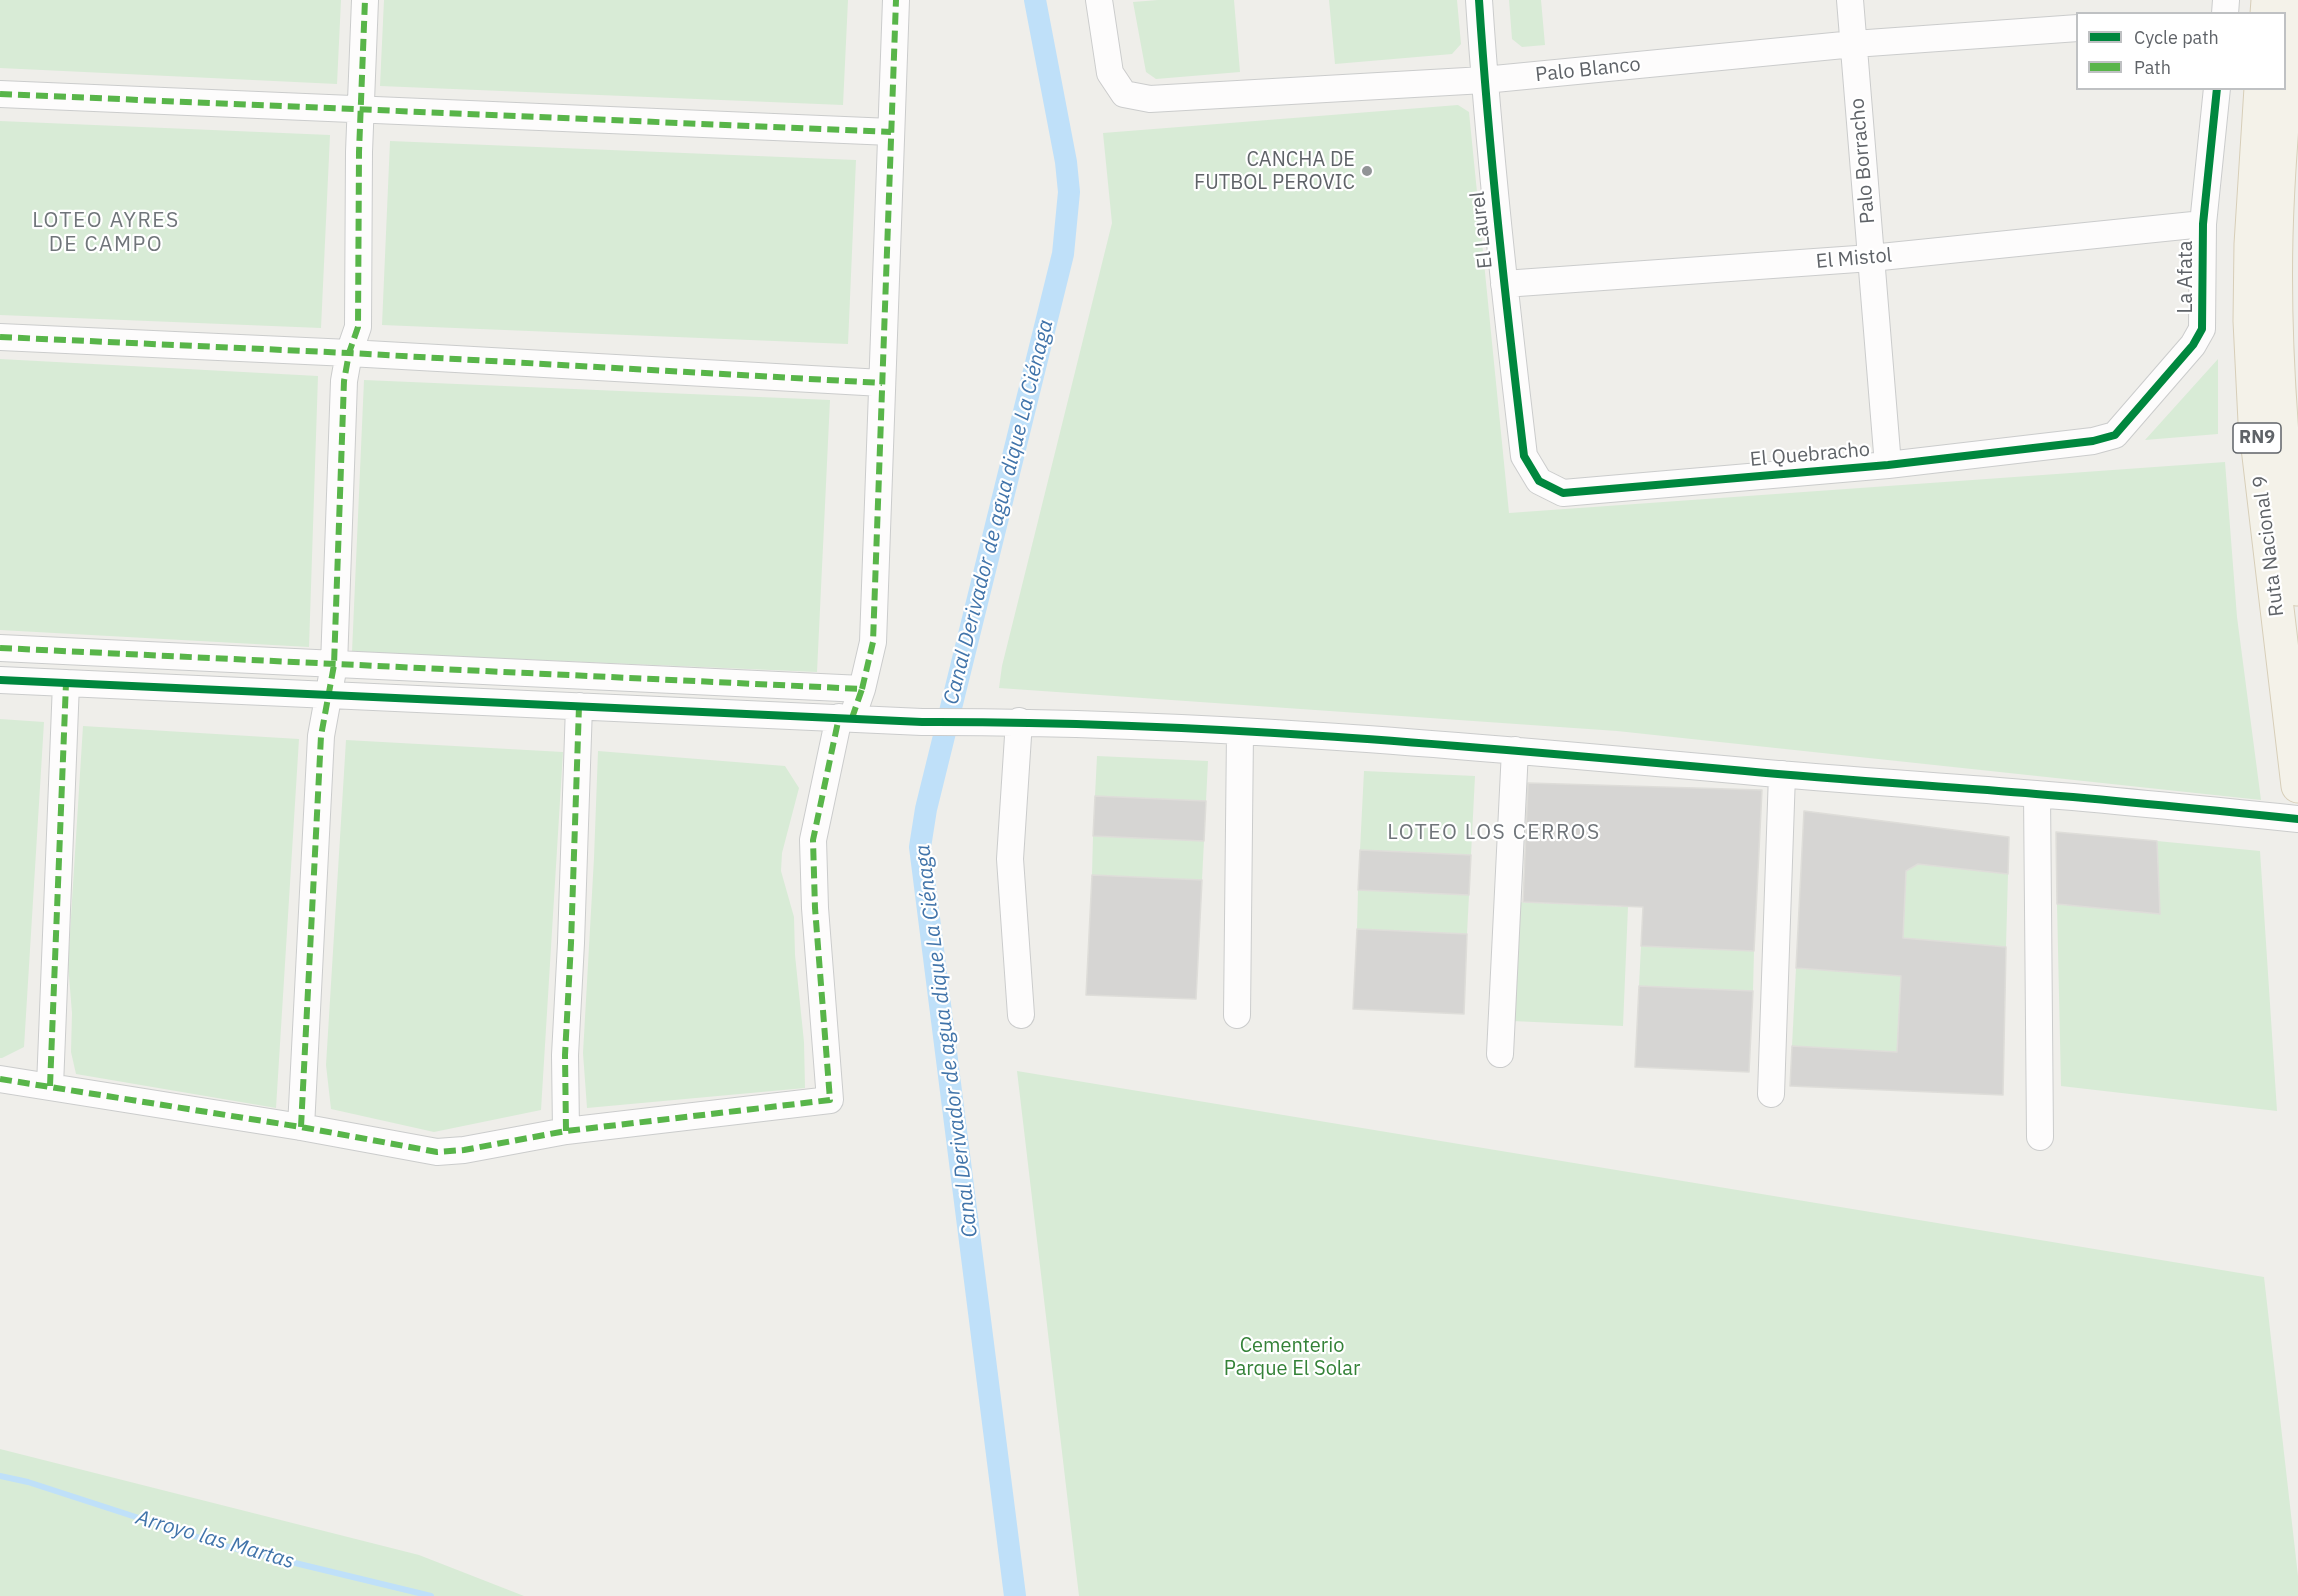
<!DOCTYPE html>
<meta charset="utf-8">
<style>
body{margin:0}
#map{position:relative;width:2298px;height:1596px;overflow:hidden;background:#efeeea;font-family:"IBM Plex Sans",sans-serif}
canvas{display:block}
.legend{position:absolute;left:2076px;top:12px;width:210px;height:78px;box-sizing:border-box;background:#fff;border:2px solid #bfc1c3;margin:0;padding:8px 10px;list-style:none;font-size:18px;color:#5f6368}
.legend li{display:flex;align-items:center;gap:12px;height:30px}
.legend b{width:30px;border:2px solid #bfc1c3}
</style>
<div id="map">
<canvas width="2298" height="1596"></canvas>
<ul class="legend">
<li><b style="height:8px;background:#00873e"></b>Cycle path</li>
<li><b style="height:8px;background:#58b549"></b>Path</li>
</ul>
</div>
<script>
const g = document.querySelector('canvas').getContext('2d');
g.lineJoin = 'round';
function fillPath(path, color) { g.fillStyle = color; g.fill(path, 'evenodd'); }
function trace(path, color, width, dash) { g.strokeStyle = color; g.lineWidth = width; g.lineCap = dash ? 'butt' : 'round'; g.setLineDash(dash || []); g.stroke(path); }
function drawText(font, color, halo, rows, align = 'center') {
  g.font = font + ' "IBM Plex Sans",sans-serif'; g.lineWidth = 4.5; g.setLineDash([]); g.textBaseline = 'middle'; g.strokeStyle = halo; g.fillStyle = color; for (const [text, x, y, turn = 0] of rows) {
    g.save(); g.translate(x, y); g.rotate((+turn || 0) * Math.PI / 180); g.textAlign = isNaN(turn) ? turn : align; if (halo) g.strokeText(text, 0, 0); g.fillText(text, 0, 0); g.restore();
  }
}
const green = new Path2D(`
 M 0,0 L 341,0 L 337,84 L 0,68 Z
 M 384,0 L 848,0 L 843,105 L 380,86 Z
 M 1158,0 L 1234,0 L 1240,72 L 1156,79 L 1146,72 L 1133,2 Z
 M 1329,0 L 1457,0 L 1461,44 L 1452,54 L 1335,64 Z
 M 1509,0 L 1541,0 L 1545,45 L 1522,47 L 1512,39 Z
 M 1458,105 L 1469,112 L 1509,513 L 2225,462 L 2237,617 L 2261,800 L 1617,731 L 999,688 L 1002,666 L 1112,223 L 1103,133 Z
 M 0,121 L 330,135 L 321,328 L 0,315 Z
 M 390,141 L 856,160 L 848,344 L 382,325 Z
 M 0,359 L 318,376 L 309,647 L 0,630 Z
 M 2218,359 L 2218,434 L 2145,440 Z
 M 364,380 L 830,400 L 817,672 L 352,652 Z
 M 0,719 L 44,722 L 24,1047 L 2,1058 L 0,1058 Z
 M 83,726 L 299,739 L 276,1108 L 76,1074 L 71,1052 L 72,1013 L 68,964 Z
 M 346,740 L 563,752 L 541,1110 L 434,1132 L 331,1109 L 326,1065 Z
 M 598,751 L 785,766 L 799,788 L 782,853 L 781,871 L 794,917 L 795,955 L 804,1042 L 805,1088 L 587,1108 L 583,1053 L 594,858 Z
 M 1097,756 L 1208,761 L 1206,801 L 1095,796 Z
 M 1364,771 L 1475,776 L 1471,855 L 1360,850 Z
 M 1093,836 L 1204,841 L 1202,880 L 1092,875 Z
 M 2157,841 L 2260,851 L 2277,1111 L 2061,1086 L 2057,904 L 2160,914 Z
 M 1906,862 L 2008,874 L 2006,947 L 1903,938 Z
 M 1358,890 L 1469,895 L 1467,934 L 1357,929 Z
 M 1518,902 L 1628,907 L 1623,1026 L 1512,1021 Z
 M 1641,946 L 1754,951 L 1753,991 L 1639,986 Z
 M 1796,968 L 1901,976 L 1897,1052 L 1792,1046 Z
 M 1017,1071 L 2264,1277 L 2298,1576 L 2298,1596 L 1079,1596 Z
 M 0,1449 L 419,1555 L 524,1596 L 0,1596 Z`);
const stream = new Path2D(`
 M 0,1476 L 28,1482 L 225,1546 L 431,1596`);
const canal = new Path2D(`
 M 1015,1596 L 920,847 L 926,809 L 1063,254 L 1069,192 L 1066,162 L 1035,0`);
const building = new Path2D(`
 M 1528,783 L 1762,790 L 1754,951 L 1641,946 L 1643,907 L 1523,902 Z
 M 1095,796 L 1206,801 L 1204,841 L 1093,836 Z
 M 1804,811 L 2009,837 L 2008,874 L 1918,864 L 1906,871 L 1903,938 L 2006,947 L 2003,1095 L 1790,1086 L 1792,1046 L 1897,1052 L 1901,976 L 1796,968 Z
 M 2056,832 L 2157,841 L 2160,914 L 2057,904 Z
 M 1360,850 L 1471,855 L 1469,895 L 1358,890 Z
 M 1092,875 L 1202,880 L 1196,999 L 1086,995 Z
 M 1357,929 L 1467,934 L 1464,1014 L 1353,1009 Z
 M 1639,986 L 1753,991 L 1749,1072 L 1635,1067 Z`);
const minor = new Path2D(`
 M 1099,0 L 1110,73 L 1124,94 L 1150,99 L 1484,80 L 1854,44 L 2078,28
 M 1479,0 C 1489,153 1506,304 1524,456 L 1539,481 L 1563,493 L 1888,465 L 2093,441 L 2115,435 L 2193,345 L 2202,329 L 2203,224 L 2217,88
 M 1850,0 L 1888,465
 M 2225,14 L 2226,0
 M 0,94 L 891,132
 M 1504,284 L 1871,258 L 2203,224
 M 0,337 L 349,353 L 882,383
 M 0,648 L 862,689 L 852,718
 M 0,680 L 922,722 C 1197,721 1472,746 1745,771 C 1842,780 1939,786 2036,794 C 2123,801 2211,810 2298,819
 M 862,689 L 873,642 L 896,0
 M 1019,721 L 1010,859 L 1021,1015
 M 2037,794 L 2040,1137
 M 1237,1015 L 1240,732
 M 1500,1054 L 1515,750
 M 0,1079 L 301,1127 L 437,1152 L 464,1150 L 566,1131 L 830,1100 L 815,908 L 813,840 L 839,717
 M 50,1086 L 66,683
 M 1771,1094 L 1782,774
 M 301,1127 L 321,736 L 334,665 L 344,381 L 349,353 L 358,327 L 359,152 L 365,0
 M 566,1131 L 565,1055 L 571,943 L 579,706`);
const primary = new Path2D(`
 M 2293,0 C 2286,78 2278,157 2276,236 C 2273,354 2283,472 2298,589
 M 2267,14 L 2268,0
 M 2261,88 L 2251,244 L 2250,321 L 2255,422 L 2298,786`);
const quiet = new Path2D(`
 M 0,94 L 891,132
 M 0,337 L 349,353 L 882,383
 M 0,648 L 862,689 L 852,718
 M 862,689 L 873,642 L 896,0
 M 0,1079 L 301,1127 L 437,1152 L 464,1150 L 566,1131 L 830,1100 L 815,908 L 813,840 L 839,717
 M 50,1086 L 66,683
 M 301,1127 L 321,736 L 334,665 L 344,381 L 349,353 L 358,327 L 359,152 L 365,0
 M 566,1131 L 565,1055 L 571,943 L 579,706`);
const cycleway = new Path2D(`
 M 1479,0 C 1489,153 1506,304 1524,456 L 1539,481 L 1563,493 L 1888,465 L 2093,441 L 2115,435 L 2193,345 L 2202,329 L 2203,224 L 2217,88
 M 0,680 L 922,722 C 1197,721 1472,746 1745,771 C 1842,780 1939,786 2036,794 C 2123,801 2211,810 2298,819`);
const markers = [
 [1367,171,6,"#919496"]
];
const shields = [
 [2257,438,48]
];
const shieldNames = [
 ["RN9",2257,438]
];
const streetNames = [
 ["Palo Blanco",1588,70,-6],
 ["Palo Borracho",1863,161,-95],
 ["El Laurel",1482,230,-96],
 ["El Mistol",1854,259,-5],
 ["La Afata",2186,277,-90],
 ["El Quebracho",1810,455,-5],
 ["Ruta Nacional 9",2269,546,-97]
];
const poiNames = [
 ["CANCHA DE",1355,160],
 ["FUTBOL PEROVIC",1355,183]
];
const parkNames = [
 ["Cementerio",1292,1346],
 ["Parque El Solar",1292,1369]
];
const neighbourhoodNames = [
 ["LOTEO AYRES",106,221],
 ["DE CAMPO",106,245],
 ["LOTEO LOS CERROS",1494,833]
];
const waterNames = [
 ["Canal Derivador de agua dique La Ciénaga",999,512,-76],
 ["Canal Derivador de agua dique La Ciénaga",947,1041,-97],
 ["Arroyo las Martas",215,1540,16]
];
fillPath(green, '#d8ebd6');
trace(stream, '#bfe0f9', 6);
trace(canal, '#bfe0f9', 22);
fillPath(building, '#d6d5d3');
trace(building, '#deddd9', 1.5);
trace(minor, '#cbcccc', 28);
trace(primary, '#d7ceb8', 35);
trace(minor, '#fdfcfc', 26);
trace(primary, '#f4f2e9', 33);
trace(quiet, '#58b549', 6, [12, 6]);
trace(cycleway, '#00873e', 8);
for (const [x, y, r, color] of markers) { const dot = new Path2D(); dot.arc(x, y, r, 0, 2 * Math.PI); g.fillStyle = color; g.fill(dot); trace(dot, '#fff', 2); }
for (const [x, y, w] of shields) { const box = new Path2D(); box.roundRect(x - w / 2, y - 15, w, 30, 4.5); g.fillStyle = '#fff'; g.fill(box); trace(box, '#5f6368', 1.5); }
drawText('bold 18px', '#5f6368', null, shieldNames);
drawText('20px', '#5f6368', '#fff', streetNames);
drawText('20px', '#5f6368', '#fff', poiNames, 'right');
drawText('20px', '#348238', '#fff', parkNames);
g.letterSpacing = '1.5px';
drawText('21px', '#70757a', '#fff', neighbourhoodNames);
g.letterSpacing = '0px';
drawText('italic 21px', '#4174aa', '#fff', waterNames);
</script>
